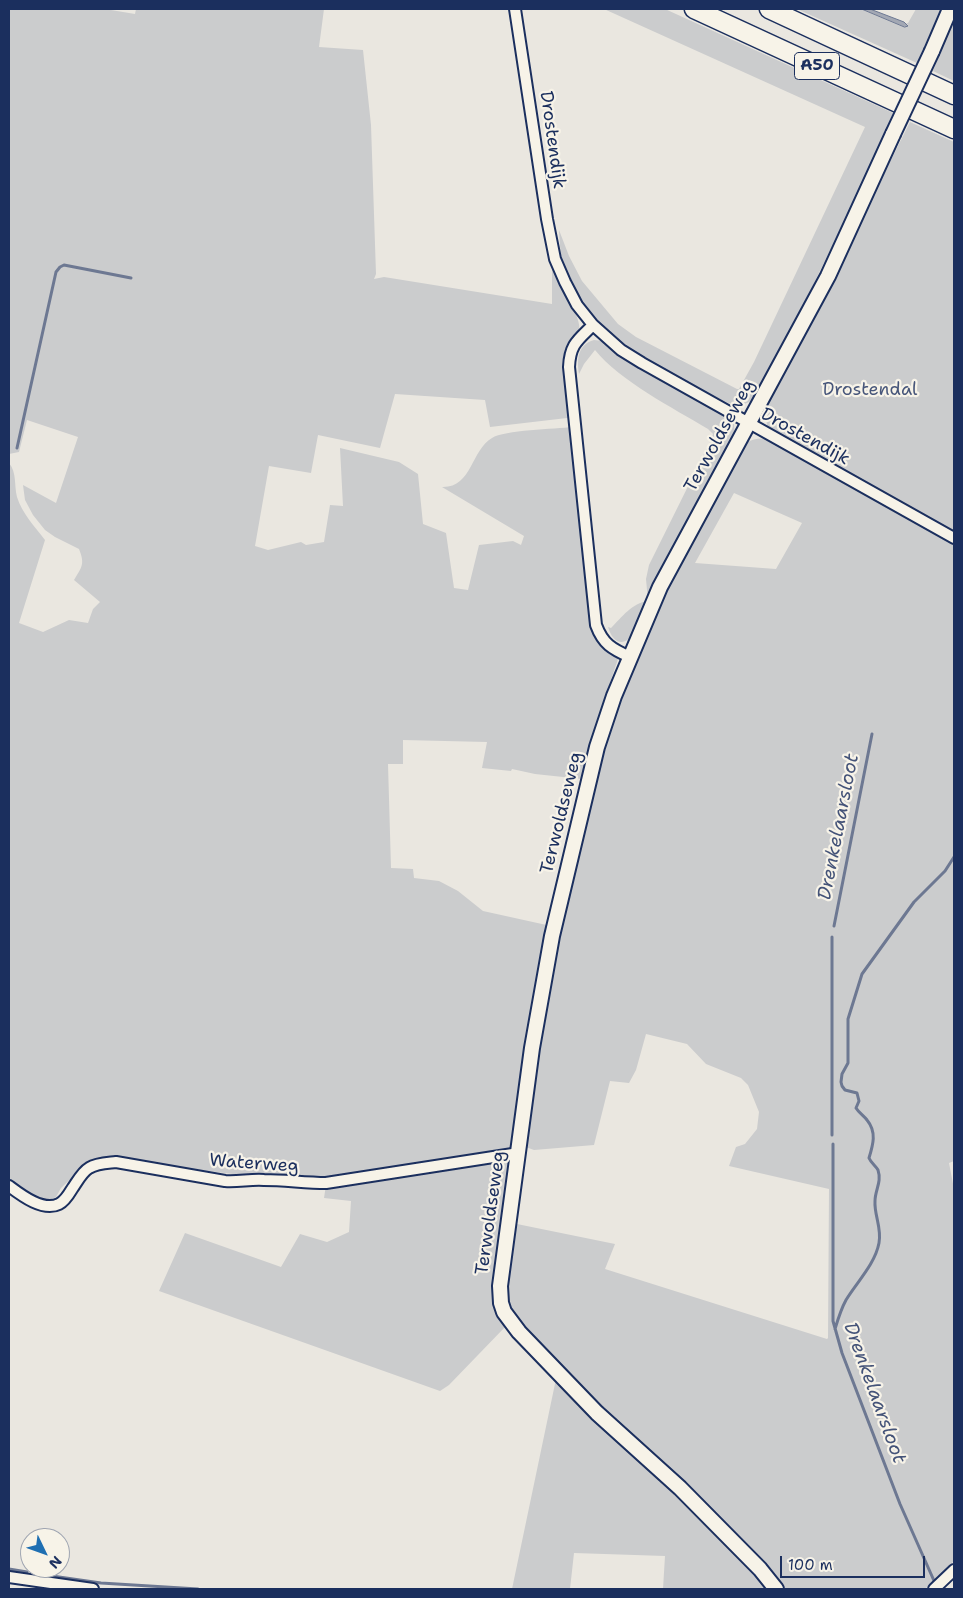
<!DOCTYPE html>
<style>
body{margin:0}
#map{position:relative;width:963px;height:1598px;overflow:hidden;background:#eae7e0;font-family:"Shantell Sans",sans-serif}
canvas{display:block}
.frame{position:absolute;inset:0;border:10px solid #1b2f5e;pointer-events:none}
.north{position:absolute;left:20px;top:1528px;width:50px;height:50px;box-sizing:border-box;background:#f7f3e8;border:1px solid #9fa5b1;border-radius:50%;rotate:132deg;font-size:14px;font-weight:700;line-height:20px;text-align:center;color:#1b2f5e}
.north::after{content:'';display:block;margin:auto;width:18px;height:22px;background:#1f6fb2;clip-path:polygon(50% 0,100% 100%,50% 72%,0 100%)}
.scale{position:absolute;left:780px;top:1556px;width:145px;height:22px;box-sizing:border-box;border:2px solid #1b2f5e;border-top:0;padding-left:6px;font-size:15px;line-height:18px;white-space:nowrap;color:#1b2f5e;-webkit-text-stroke:4px #f7f3e8;paint-order:stroke}
</style>
<div id="map">
<canvas width="963" height="1598"></canvas>
<div class="frame"></div>
<div class="north">N</div>
<div class="scale">100 m</div>
</div>
<script>
const g = document.querySelector('canvas').getContext('2d');
g.lineJoin = 'round';
function fillPath(path, color) { g.fillStyle = color; g.fill(path, 'evenodd'); }
function trace(path, color, width, dash) { g.strokeStyle = color; g.lineWidth = width; g.lineCap = dash ? 'butt' : 'round'; g.setLineDash(dash || []); g.stroke(path); }
function drawText(font, color, halo, rows, align = 'center') {
  g.font = font + ' "Shantell Sans",sans-serif'; g.lineWidth = 4.5; g.setLineDash([]); g.textBaseline = 'middle'; g.strokeStyle = halo; g.fillStyle = color; for (const [text, x, y, turn = 0] of rows) {
    g.save(); g.translate(x, y); g.rotate((+turn || 0) * Math.PI / 180); g.textAlign = isNaN(turn) ? turn : align; if (halo) g.strokeText(text, 0, 0); g.fillText(text, 0, 0); g.restore();
  }
}
const green = new Path2D(`
 M 9,9 L 105,9 L 135,14 L 136,9 L 324,9 L 319,47 L 363,50 L 371,125 L 376,274 L 374,279 L 384,277 L 552,304 L 552,265 C 557,277 583,320 579,330 C 576,339 567,343 565,353 L 571,415 L 567,418 L 490,427 L 485,400 L 395,394 L 380,448 L 318,435 L 311,473 L 269,466 L 255,546 L 268,550 L 301,542 L 306,545 L 324,542 L 330,505 L 343,506 L 340,448 L 399,462 L 418,474 L 423,524 L 446,533 L 454,588 L 468,590 L 479,545 L 513,541 L 521,545 L 524,536 L 442,487 C 472,488 471,450 492,438 C 504,430 555,429 573,427 L 596,640 L 618,659 L 595,727 L 582,779 L 535,774 L 512,769 L 511,771 L 482,768 L 487,742 L 403,740 L 403,764 L 388,764 L 391,868 L 413,869 L 414,878 L 439,881 L 458,891 L 483,911 L 551,926 L 514,1147 L 348,1174 L 308,1178 L 250,1176 L 199,1170 L 130,1159 L 84,1166 L 61,1188 L 56,1197 L 52,1199 L 44,1199 L 34,1196 L 9,1179 L 9,463 C 17,473 14,485 17,497 C 22,513 35,527 45,540 L 19,623 L 43,632 L 69,620 L 88,623 L 93,609 L 100,602 L 74,580 C 82,567 85,564 79,549 L 55,537 L 45,530 L 33,515 L 25,500 L 23,485 L 56,503 L 78,437 L 27,420 L 19,452 L 9,454 Z
 M 604,9 L 665,9 L 893,113 L 865,179 L 772,369 C 760,390 756,410 728,403 C 672,374 607,349 574,293 C 562,275 560,251 559,230 L 569,256 L 582,281 L 618,324 L 636,337 L 737,389 L 739,389 L 754,362 L 865,127 Z
 M 797,9 L 862,9 L 906,27 L 908,25 L 906,23 L 908,23 L 916,9 L 941,9 L 917,63 Z
 M 954,18 L 954,81 L 933,71 Z
 M 910,122 L 954,142 L 954,1161 L 949,1163 L 954,1189 L 954,1561 L 925,1589 L 782,1589 L 513,1319 L 504,1297 L 512,1223 L 615,1244 L 605,1269 L 827,1339 L 828,1338 L 829,1189 L 729,1166 L 736,1147 L 745,1144 L 757,1129 L 759,1112 L 748,1085 L 741,1078 L 706,1064 L 687,1044 L 646,1034 L 636,1070 L 629,1083 L 610,1081 L 594,1145 L 534,1150 L 523,1146 L 542,1007 L 591,787 L 621,697 L 668,582 L 739,450 C 748,440 755,437 768,439 L 874,499 L 880,490 L 772,432 L 768,428 L 764,413 ZM 734,493 L 802,523 L 776,569 L 695,563 Z
 M 594,340 L 603,341 L 733,420 C 735,428 735,433 732,441 L 635,631 C 625,648 613,644 608,627 L 611,628 C 622,617 632,603 648,601 L 646,579 L 649,565 L 711,440 L 713,434 L 708,429 C 673,408 620,381 595,350 L 584,364 L 579,374 C 577,360 577,345 594,340 Z
 M 512,1158 L 496,1285 L 506,1326 L 449,1385 L 440,1391 L 159,1291 L 185,1233 L 281,1267 L 300,1234 L 327,1242 L 349,1232 L 351,1201 L 324,1198 L 326,1185 Z
 M 556,1379 L 677,1494 L 750,1566 L 766,1589 L 663,1589 L 665,1556 L 574,1553 L 570,1589 L 512,1589 Z`);
const water = new Path2D(`
 M 862,9 L 870,9 L 904,22 L 908,26 L 905,27 Z`);
const stream = new Path2D(`
 M 17,448 L 56,272 L 60,267 L 64,265 L 131,278
 M 834,926 L 872,734
 M 832,937 L 832,1135
 M 833,1144 L 833,1321 L 842,1353 L 900,1504 L 935,1583
 M 835,1329 C 838,1319 841,1309 846,1300 C 857,1282 875,1264 879,1243 C 882,1228 874,1215 875,1201 C 875,1190 882,1182 878,1170 C 876,1166 871,1163 869,1158 C 873,1145 877,1132 867,1120 C 864,1116 859,1113 856,1108 L 859,1101 L 857,1093 L 845,1090 L 842,1086 L 841,1082 L 842,1074 L 848,1063 L 848,1019 L 862,974 L 914,902 L 945,871 L 954,857
 M 9,1569 L 27,1572
 M 38,1574 L 101,1583 L 198,1589`);
const street = new Path2D(`
 M 515,9 L 547,219 L 555,259 L 565,282 L 577,305 L 593,325 L 621,350 L 642,363 L 954,538
 M 593,325 C 578,340 570,344 569,367 L 596,625 C 603,644 612,649 630,657
 M 9,1186 C 21,1195 43,1212 59,1204 C 65,1201 69,1194 72,1189 C 77,1182 82,1172 89,1168 C 97,1163 108,1163 116,1162 L 225,1181 C 238,1182 251,1179 264,1180 C 285,1180 305,1183 326,1183 L 519,1153
 M 9,1577 L 93,1589
 M 934,1589 L 954,1570`);
const secondary = new Path2D(`
 M 932,51 L 950,9
 M 776,1589 L 760,1569 L 680,1488 L 597,1413 L 519,1332 L 504,1312 L 501,1303 L 500,1286 L 532,1048 L 552,936 L 597,747 L 614,696 L 660,587 L 828,276 L 893,134`);
const highway = new Path2D(`
 M 694,9 L 954,129
 M 769,9 L 954,95`);
const secondaryBridge = new Path2D(`
 M 893,134 L 932,51`);
const shields = [
 [817,66,45]
];
const shieldNames = [
 ["A50",817,66]
];
const streetNames = [
 ["Drostendijk",552,140,82],
 ["Terwoldseweg",720,436,-61],
 ["Drostendijk",805,437,29],
 ["Terwoldseweg",562,813,-76],
 ["Waterweg",254,1164,4],
 ["Terwoldseweg",491,1213,-82]
];
const parkNames = [
 ["Drostendal",870,390]
];
const waterNames = [
 ["Drenkelaarsloot",839,827,-79],
 ["Drenkelaarsloot",874,1393,70]
];
fillPath(green, '#cbcccd');
fillPath(water, '#a3a8b4');
trace(water, '#6d7892', 1);
trace(stream, '#6d7892', 3);
trace(street, '#1b2f5e', 14);
trace(secondary, '#1b2f5e', 18);
trace(highway, '#1b2f5e', 21);
trace(street, '#f7f3e8', 10);
trace(secondary, '#f7f3e8', 14);
trace(highway, '#f7f3e8', 18);
trace(secondaryBridge, '#1b2f5e', 18, []);
trace(secondaryBridge, '#f7f3e8', 14);
for (const [x, y, w] of shields) { const box = new Path2D(); box.roundRect(x - w / 2, y - 13.5, w, 27, 4); g.fillStyle = '#f7f3e8'; g.fill(box); trace(box, '#1b2f5e', 1); }
drawText('bold 16px', '#1b2f5e', null, shieldNames);
drawText('18px', '#1b2f5e', '#f7f3e8', streetNames);
drawText('18px', '#47567a', '#f7f3e8', parkNames);
drawText('italic 19px', '#445378', '#f7f3e8', waterNames);
</script>
